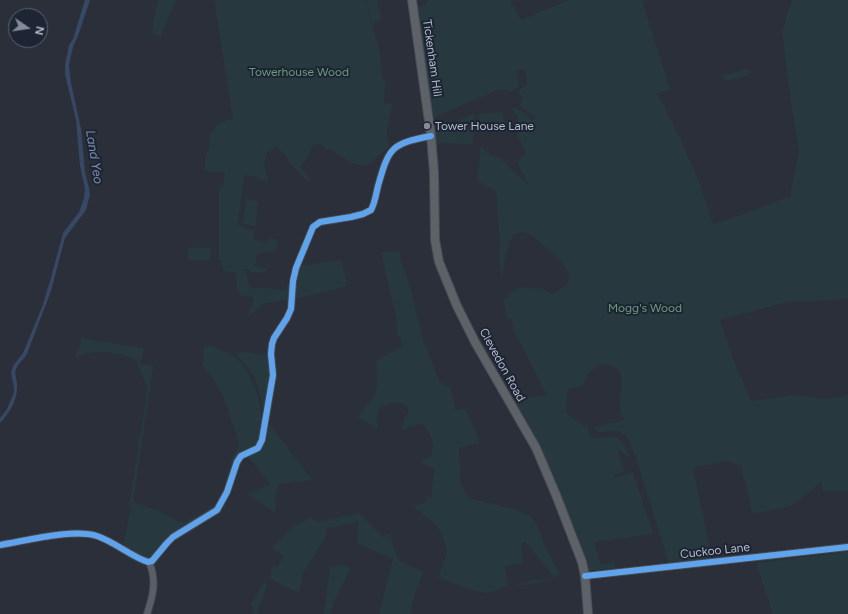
<!DOCTYPE html>
<style>
body{margin:0}
#map{position:relative;width:848px;height:614px;overflow:hidden;background:#2a2f39;font-family:Figtree,sans-serif}
canvas{display:block}
.north{position:absolute;left:8px;top:8px;width:40px;height:40px;box-sizing:border-box;background:#1d2534;border:1px solid #596170;border-radius:50%;rotate:103deg;font-size:11px;font-weight:700;line-height:16px;text-align:center;color:#b4bbca}
.north::after{content:'';display:block;margin:auto;width:14px;height:18px;background:#848a97;clip-path:polygon(50% 0,100% 100%,50% 72%,0 100%)}
</style>
<div id="map">
<canvas width="848" height="614"></canvas>
<div class="north">N</div>
</div>
<script>
const g = document.querySelector('canvas').getContext('2d');
g.lineJoin = 'round';
function fillPath(path, color) { g.fillStyle = color; g.fill(path, 'evenodd'); }
function trace(path, color, width, dash) { g.strokeStyle = color; g.lineWidth = width; g.lineCap = dash ? 'butt' : 'round'; g.setLineDash(dash || []); g.stroke(path); }
function drawText(font, color, halo, rows, align = 'center') {
  g.font = font + ' Figtree,sans-serif'; g.lineWidth = 4; g.setLineDash([]); g.textBaseline = 'middle'; g.strokeStyle = halo; g.fillStyle = color; for (const [text, x, y, turn = 0] of rows) {
    g.save(); g.translate(x, y); g.rotate((+turn || 0) * Math.PI / 180); g.textAlign = isNaN(turn) ? turn : align; if (halo) g.strokeText(text, 0, 0); g.fillText(text, 0, 0); g.restore();
  }
}
const green = new Path2D(`
 M 159,0 L 176,0 L 161,36 L 152,33 L 155,11 Z
 M 214,0 L 365,0 L 380,52 L 383,79 L 385,81 L 384,104 L 392,103 L 387,132 L 389,147 L 369,164 C 356,169 341,156 330,149 L 326,150 L 322,145 L 314,143 L 307,159 L 300,166 L 311,180 L 309,182 L 296,170 L 277,146 L 267,153 L 264,162 L 268,182 L 244,174 L 238,225 L 254,231 L 253,239 L 267,243 L 269,238 L 278,240 L 275,250 L 257,254 L 255,266 L 268,269 C 261,275 254,273 246,269 L 244,270 L 248,278 L 249,288 C 254,290 257,287 262,288 C 270,288 278,290 286,290 L 287,285 L 291,285 L 291,299 L 263,304 L 252,314 L 246,315 L 250,312 L 254,299 L 252,296 L 242,296 L 237,290 L 236,273 L 224,271 L 221,264 L 222,260 L 219,260 L 219,187 L 223,187 L 225,173 L 205,171 L 205,158 L 209,147 L 210,135 L 218,124 L 233,118 Z
 M 370,0 L 377,0 L 382,20 L 372,23 L 366,1 Z
 M 428,0 L 510,0 L 521,20 L 569,0 L 642,0 L 670,89 L 657,93 L 685,149 L 699,181 L 713,224 L 725,221 L 791,196 L 791,191 L 799,151 L 791,103 L 782,31 L 792,0 L 848,0 L 848,299 L 788,302 L 720,320 L 733,358 L 751,401 L 797,395 L 824,399 L 848,396 L 848,491 L 823,491 L 821,482 L 793,505 L 753,514 L 741,466 L 726,461 L 693,468 L 712,559 L 669,564 L 636,457 L 628,439 L 626,435 L 618,431 L 598,432 L 596,431 L 594,428 L 624,420 C 622,416 620,413 620,409 C 618,395 629,368 610,365 C 604,364 600,364 595,368 C 588,372 586,378 584,385 L 567,390 L 566,412 C 574,418 579,425 589,428 L 587,431 L 592,438 L 612,437 L 618,438 L 623,443 L 630,458 L 617,449 L 624,471 L 614,475 L 614,478 L 633,472 L 653,534 L 594,542 L 600,563 L 605,564 L 613,562 L 615,568 L 586,571 L 512,400 L 542,396 L 547,395 L 514,331 L 512,318 L 507,318 L 503,297 L 506,298 L 519,287 L 536,289 L 538,287 L 552,294 L 567,285 C 575,268 553,253 541,244 C 537,240 532,235 526,233 C 522,232 517,232 514,234 C 507,242 504,268 502,279 L 499,258 L 500,243 L 496,191 L 477,181 L 481,145 L 486,152 L 501,159 L 527,184 L 528,183 L 517,162 L 526,154 L 517,134 L 516,122 L 518,122 L 518,117 L 512,110 L 513,107 L 525,113 L 532,120 L 536,117 L 520,106 L 522,98 L 518,90 L 527,85 L 525,69 L 517,69 L 519,87 L 510,92 L 505,90 L 498,90 L 434,117 L 432,114 L 417,10 L 418,7 L 426,4 Z
 M 746,69 L 751,71 L 748,75 L 727,81 L 723,77 L 726,75 Z
 M 503,112 L 504,123 L 480,124 L 479,114 Z
 M 474,113 L 473,144 L 436,143 L 434,129 L 450,126 Z
 M 246,199 L 258,201 L 256,226 L 243,224 Z
 M 188,247 L 211,248 L 210,260 L 188,260 Z
 M 400,251 L 402,265 L 408,279 L 424,342 L 439,381 L 445,386 L 451,388 L 455,410 L 466,409 L 480,443 L 459,448 C 459,455 460,461 460,468 C 460,481 460,489 470,498 L 519,511 L 531,516 L 534,521 L 536,522 L 545,546 L 560,574 L 554,575 L 553,578 C 550,581 526,584 519,586 L 518,584 L 511,586 L 536,580 L 550,579 L 552,577 L 551,573 L 525,541 L 521,545 L 523,563 L 505,566 L 508,586 L 498,588 L 496,591 L 486,593 L 468,589 L 438,577 L 447,553 L 444,539 L 435,523 L 412,506 L 424,503 L 427,500 L 426,497 L 431,498 L 435,469 L 420,462 L 431,455 C 436,443 430,434 423,424 L 402,429 L 405,416 L 408,414 C 410,399 387,401 379,409 L 377,418 L 378,429 L 358,417 L 375,395 L 377,388 L 376,362 C 382,358 397,348 402,346 L 400,337 L 397,334 L 396,317 L 381,252 Z
 M 342,260 L 347,286 L 295,299 L 295,284 L 299,266 Z
 M 81,336 L 97,341 L 144,348 L 140,364 L 153,366 L 153,368 L 133,502 L 159,511 L 178,522 L 185,522 L 204,512 L 216,503 L 222,495 L 232,458 L 239,446 C 239,439 235,431 233,425 C 225,397 220,387 202,365 L 204,347 L 209,345 C 220,349 231,352 239,361 C 255,378 264,408 261,430 C 261,435 260,442 257,445 C 254,449 242,453 238,456 L 236,458 L 229,483 L 216,509 L 183,528 L 149,560 L 123,547 L 131,506 L 127,505 L 130,501 L 138,450 L 138,440 L 141,434 L 146,398 L 147,387 L 136,360 C 117,352 94,347 75,359 L 81,341 Z
 M 246,352 L 268,355 L 271,372 L 265,413 L 257,384 L 251,371 L 235,354 Z
 M 268,422 L 312,480 L 279,484 L 276,492 L 275,513 L 247,494 L 270,484 L 247,455 C 267,444 265,444 268,422 Z
 M 359,513 L 383,537 L 388,534 L 393,540 L 392,543 L 399,561 L 423,572 L 416,589 L 410,614 L 379,614 L 393,559 L 363,546 L 357,545 L 358,521 L 326,529 L 325,538 L 303,573 L 299,593 L 269,578 L 272,572 L 270,570 L 273,566 L 277,568 L 284,556 L 272,548 L 292,527 L 304,522 L 310,517 L 318,522 Z
 M 848,552 L 848,614 L 773,614 L 756,563 Z
 M 342,565 L 351,568 L 333,603 L 330,614 L 324,614 L 330,567 L 338,566 Z
 M 265,580 C 269,592 258,603 257,614 L 254,614 L 251,604 Z`);
const water = new Path2D(`
 M 85,0 L 90,0 L 78,36 L 73,47 L 69,65 L 71,83 L 81,129 L 85,172 L 89,188 L 90,195 L 86,210 L 65,238 L 51,291 L 27,354 C 24,360 18,363 16,369 C 14,376 18,381 17,387 C 17,401 9,414 0,423 L 0,418 L 7,409 L 14,392 L 14,388 L 11,373 L 13,366 L 23,353 L 42,307 L 50,281 L 63,233 L 79,212 L 84,198 L 85,189 L 80,166 L 76,120 L 65,74 L 65,65 L 69,45 L 73,39 Z`);
const minor = new Path2D(`
 M 0,545 C 25,541 74,528 97,536 C 115,542 130,556 148,562 L 152,561 L 167,543 L 173,537 L 217,510 L 227,492 L 237,462 L 241,456 L 258,448 L 262,440 L 273,375 L 271,354 L 272,344 L 274,338 L 287,318 L 291,309 L 293,281 L 296,268 L 313,227 L 320,222 L 351,217 L 363,214 L 371,210 C 375,203 376,194 378,186 C 389,147 391,144 431,136
 M 585,576 L 848,547
 M 147,614 C 153,596 157,580 149,562`);
const major = new Path2D(`
 M 412,0 L 431,136 L 434,172 L 435,240 L 439,262 L 457,306 L 475,342 L 536,448 L 556,495 L 582,562 L 585,576 L 588,614`);
const cycleway = new Path2D(`
 M 0,545 C 25,541 74,528 97,536 C 115,542 130,556 148,562 L 152,561 L 167,543 L 173,537 L 217,510 L 227,492 L 237,462 L 241,456 L 258,448 L 262,440 L 273,375 L 271,354 L 272,344 L 274,338 L 287,318 L 291,309 L 293,281 L 296,268 L 313,227 L 320,222 L 351,217 L 363,214 L 371,210 C 375,203 376,194 378,186 C 389,147 391,144 431,136
 M 585,576 L 848,547`);
const markers = [
 [427,126,4,"#848a97"]
];
const streetNames = [
 ["Tickenham Hill",432,58,82],
 ["Clevedon Road",502,365,61],
 ["Cuckoo Lane",715,551,-6]
];
const parkNames = [
 ["Towerhouse Wood",299,72],
 ["Mogg's Wood",645,308]
];
const poiNames = [
 ["Tower House Lane",435,126]
];
const waterNames = [
 ["Land Yeo",94,157,81]
];
fillPath(green, '#27393f');
fillPath(water, '#374864');
trace(minor, '#464a52', 8);
trace(major, '#484c56', 10);
trace(minor, '#5a5e67', 6);
trace(major, '#5d6168', 8);
trace(cycleway, '#60a3ed', 6);
for (const [x, y, r, color] of markers) { const dot = new Path2D(); dot.arc(x, y, r, 0, 2 * Math.PI); g.fillStyle = color; g.fill(dot); trace(dot, '#1d2534', 1.5); }
drawText('12px', '#b4bbca', '#1d2534', streetNames);
drawText('12px', '#6a9b78', '#1d2534', parkNames);
drawText('12px', '#b4bbca', '#1d2534', poiNames, 'left');
drawText('italic 13px', '#7b8fb2', '#1d2534', waterNames);
</script>
